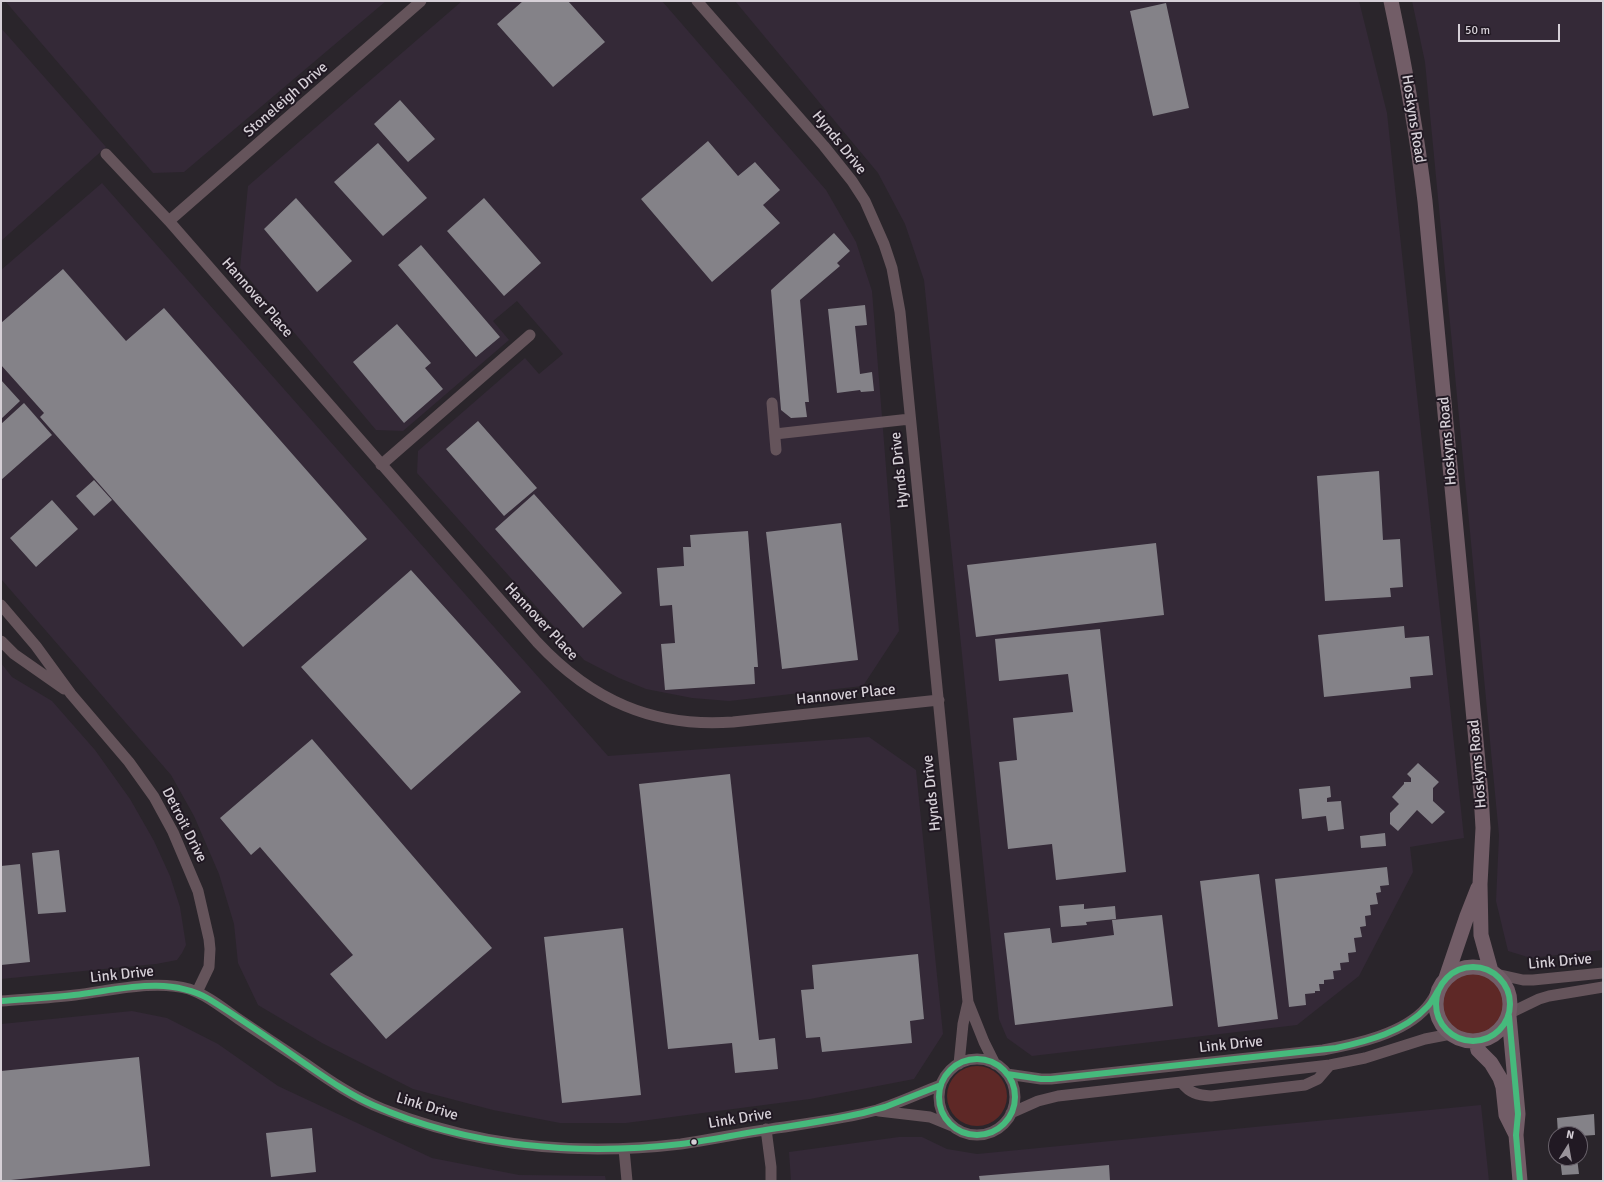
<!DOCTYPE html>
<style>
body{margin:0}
#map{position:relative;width:1604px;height:1182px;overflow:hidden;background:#2a252b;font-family:Signika,sans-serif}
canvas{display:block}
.frame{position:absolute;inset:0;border:2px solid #d6d0d7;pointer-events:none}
.north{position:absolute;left:1548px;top:1126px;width:40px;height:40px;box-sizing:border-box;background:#211923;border:1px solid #69626b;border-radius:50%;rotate:11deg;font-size:11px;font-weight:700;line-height:16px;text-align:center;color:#d6d0d7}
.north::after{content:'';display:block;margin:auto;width:14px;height:18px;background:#9a949b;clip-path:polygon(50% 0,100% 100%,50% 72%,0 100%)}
.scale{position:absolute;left:1458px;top:24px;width:102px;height:18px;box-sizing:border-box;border:2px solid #d6d0d7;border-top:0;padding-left:5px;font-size:12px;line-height:14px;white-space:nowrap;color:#d6d0d7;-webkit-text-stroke:3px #211923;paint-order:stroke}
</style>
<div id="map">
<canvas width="1604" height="1182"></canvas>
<div class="frame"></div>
<div class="north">N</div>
<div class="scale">50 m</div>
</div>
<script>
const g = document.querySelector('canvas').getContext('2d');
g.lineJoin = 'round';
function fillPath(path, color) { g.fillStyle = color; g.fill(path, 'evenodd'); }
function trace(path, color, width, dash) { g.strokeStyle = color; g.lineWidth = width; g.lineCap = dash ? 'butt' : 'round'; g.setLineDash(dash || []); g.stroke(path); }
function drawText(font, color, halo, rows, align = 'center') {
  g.font = font + ' Signika,sans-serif'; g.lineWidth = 4; g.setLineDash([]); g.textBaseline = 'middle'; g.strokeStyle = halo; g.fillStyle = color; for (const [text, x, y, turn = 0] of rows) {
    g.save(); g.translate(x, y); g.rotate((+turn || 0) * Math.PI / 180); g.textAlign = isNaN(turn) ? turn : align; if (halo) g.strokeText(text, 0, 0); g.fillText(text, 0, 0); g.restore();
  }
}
const built = new Path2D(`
 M 5,1 L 386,1 L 184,172 L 153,173 Z
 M 462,1 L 662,1 L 826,190 L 856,242 L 872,291 L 899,631 L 863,686 L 729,701 L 692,698 L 646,689 L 619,678 L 584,660 L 417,473 L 418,451 L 525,358 L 539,374 L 563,354 L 517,301 L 493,321 L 509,340 L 403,431 L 376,430 L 240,268 L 248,186 Z
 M 735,1 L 1359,1 L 1387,113 L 1464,838 L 1410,847 L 1413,872 L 1359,976 L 1297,1025 L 1032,1056 L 1007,1038 L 999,1019 L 924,280 L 905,224 L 878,173 Z
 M 1412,1 L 1603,1 L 1603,950 L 1531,958 L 1508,951 L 1496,901 L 1499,835 L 1425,62 Z
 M 1,28 L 106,147 L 1,241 Z
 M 102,183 L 608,756 L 869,737 L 916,770 L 943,1034 L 914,1079 L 810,1099 L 626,1123 L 560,1123 L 493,1110 L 413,1089 L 322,1043 L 258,1005 L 238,963 L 234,924 L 219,874 L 194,816 L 171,775 L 1,579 L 1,270 Z
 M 1,663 L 12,677 L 52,701 L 95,750 L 130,799 L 154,841 L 170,876 L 180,907 L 186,945 L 182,953 L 177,960 L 156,964 L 1,979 Z
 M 132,1011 L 167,1018 L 218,1044 L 278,1086 L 432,1158 L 519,1175 L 605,1176 L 606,1181 L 1,1181 L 1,1024 Z
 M 1481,1105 L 1489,1181 L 791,1181 L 789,1152 L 899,1137 L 922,1137 L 947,1149 L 977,1154 Z`);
const green = new Path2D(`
 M1442 1004a31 31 0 1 1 62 0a31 31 0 1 1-62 0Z
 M947 1096a30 30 0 1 1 60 0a30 30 0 1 1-60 0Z`);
const building = new Path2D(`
 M 523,1 L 568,1 L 605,42 L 553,87 L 497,24 Z
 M 1166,3 L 1189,108 L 1153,116 L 1130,11 Z
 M 400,100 L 435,139 L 408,162 L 374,124 Z
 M 708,141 L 738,176 L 755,162 L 780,190 L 763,205 L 780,223 L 712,282 L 641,199 Z
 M 378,143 L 427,198 L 383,236 L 334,182 Z
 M 296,198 L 352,261 L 317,292 L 264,229 Z
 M 484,198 L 541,263 L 504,296 L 447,231 Z
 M 834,233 L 850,251 L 837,263 L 840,266 L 800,300 L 809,402 L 805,402 L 807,417 L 791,418 L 781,410 L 771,290 Z
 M 421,245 L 500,337 L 476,357 L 398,265 Z
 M 63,269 L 126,341 L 164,308 L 367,539 L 243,647 L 40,417 L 44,413 L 1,365 L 1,323 Z
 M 865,305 L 867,325 L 855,326 L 860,374 L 872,372 L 874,391 L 861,392 L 860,390 L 837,393 L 828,309 Z
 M 397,324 L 431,363 L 425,368 L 443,389 L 404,423 L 353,362 Z
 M 1,380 L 20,401 L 1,419 Z
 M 24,403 L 52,435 L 1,480 L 1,424 Z
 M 478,421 L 537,488 L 504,516 L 446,449 Z
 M 1379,471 L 1383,540 L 1400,539 L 1403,587 L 1390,588 L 1391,597 L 1325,601 L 1317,476 Z
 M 94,480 L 112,500 L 94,516 L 76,496 Z
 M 534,494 L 622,593 L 583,628 L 495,529 Z
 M 52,500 L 78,529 L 36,567 L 10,538 Z
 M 841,523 L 858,660 L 782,669 L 766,532 Z
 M 748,531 L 758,667 L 754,667 L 755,684 L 665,690 L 661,644 L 675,643 L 672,605 L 660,606 L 657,568 L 684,566 L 683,547 L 691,547 L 690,535 Z
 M 1156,543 L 1164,615 L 976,637 L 967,565 Z
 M 411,570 L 521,692 L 411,790 L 301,667 Z
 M 1404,626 L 1405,638 L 1429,636 L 1433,675 L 1410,677 L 1411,688 L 1324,697 L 1318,635 Z
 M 1100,629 L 1126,872 L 1056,880 L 1052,844 L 1008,849 L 999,762 L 1017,760 L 1013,718 L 1073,712 L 1068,674 L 999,681 L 995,639 Z
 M 312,739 L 492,948 L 386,1039 L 330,974 L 353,955 L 260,847 L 251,855 L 220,818 Z
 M 1418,763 L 1439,782 L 1433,788 L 1433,801 L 1445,812 L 1432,824 L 1417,810 L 1398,831 L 1390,824 L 1390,813 L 1399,804 L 1392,797 L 1404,784 L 1404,782 L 1411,782 L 1411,778 L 1407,774 Z
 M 730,774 L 759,1040 L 775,1038 L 778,1069 L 735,1073 L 732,1043 L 668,1049 L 639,784 Z
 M 1330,786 L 1331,797 L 1327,798 L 1327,802 L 1341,801 L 1344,829 L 1328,831 L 1326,816 L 1302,819 L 1299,789 Z
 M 1385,833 L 1386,846 L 1361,848 L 1360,836 Z
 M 59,850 L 66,912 L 38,914 L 32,853 Z
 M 20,864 L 30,962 L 1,965 L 1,866 Z
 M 1387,867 L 1389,885 L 1380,886 L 1381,892 L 1376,893 L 1378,904 L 1370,905 L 1371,915 L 1365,916 L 1366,926 L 1360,927 L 1362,937 L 1354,938 L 1356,952 L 1348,953 L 1349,962 L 1340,963 L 1341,970 L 1333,971 L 1334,979 L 1324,980 L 1324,984 L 1319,984 L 1320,991 L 1315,991 L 1315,993 L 1305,994 L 1306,1005 L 1289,1007 L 1275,879 Z
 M 1259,874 L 1278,1019 L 1218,1027 L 1200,881 Z
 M 1084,904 L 1084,909 L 1115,906 L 1116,919 L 1086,922 L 1087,925 L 1061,927 L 1059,906 Z
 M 1162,915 L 1173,1006 L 1015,1025 L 1004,933 L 1050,928 L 1052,943 L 1114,935 L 1112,920 Z
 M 623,928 L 641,1095 L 562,1103 L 544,937 Z
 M 918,954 L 924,1019 L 910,1021 L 912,1043 L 822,1052 L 820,1037 L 806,1038 L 801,990 L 814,989 L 812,965 Z
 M 139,1057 L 150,1166 L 1,1181 L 1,1071 Z
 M 1594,1114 L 1595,1135 L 1580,1136 L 1580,1134 L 1558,1134 L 1557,1118 Z
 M 312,1128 L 316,1172 L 271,1177 L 266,1133 Z
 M 1560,1158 L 1577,1158 L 1579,1174 L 1562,1175 Z
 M 1109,1165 L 1110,1181 L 980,1181 L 979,1176 Z`);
const street = new Path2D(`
 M 697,1 L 824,146 L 852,181 L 865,201 L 884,244 L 892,268 L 900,312 L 968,1002 L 984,1042 L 995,1064
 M 106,154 L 169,221 L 537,642 C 591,700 653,728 733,722 L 939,700
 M 169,221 L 421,1
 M 772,403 L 776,450
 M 775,434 L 910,419
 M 381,465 L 530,335
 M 1,605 L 36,646 L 71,694 L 129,762 L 154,797 L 173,832 L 198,891 L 209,939 L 210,949 L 209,967 L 197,992
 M 1,641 L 14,654 L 64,689
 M 1496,974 L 1523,980 L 1533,980 L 1603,973
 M 1,1001 C 26,999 51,998 75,995 C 110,991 155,979 189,989 C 207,995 224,1009 240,1020 C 262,1035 284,1049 306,1064 C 330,1081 355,1098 383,1109 C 478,1147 580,1156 681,1144 C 709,1140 736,1134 764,1130 C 801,1124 840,1120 877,1110 C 899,1103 920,1093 941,1085
 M 1510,1013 L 1539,999 L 1549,996 L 1603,987
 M939 1097a38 38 0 1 1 76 0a38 38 0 1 1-76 0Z
 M 959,1064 L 963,1024 L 968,1002
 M 1007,1074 L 1041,1079 L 1051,1079 L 1323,1050 C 1356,1044 1404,1034 1427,1007 C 1432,1001 1435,995 1439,989
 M 1182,1083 C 1190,1093 1197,1095 1211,1096 L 1305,1085 L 1318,1079 L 1330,1065
 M 879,1111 L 930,1117 L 952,1126
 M 1011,1113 L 1038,1101 L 1058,1096 L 1330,1065 L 1365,1058 L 1425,1039 L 1451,1034
 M 766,1129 L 771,1167 L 771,1181
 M 624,1149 L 627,1181`);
const secondary = new Path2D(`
 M 1391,1 C 1405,67 1417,134 1425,201 L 1481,794 L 1483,828 L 1480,884 L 1481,935 L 1491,971
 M1436 1004a37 37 0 1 1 74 0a37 37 0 1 1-74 0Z
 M 1446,978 L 1467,916 L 1478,888
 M 1509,1016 L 1518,1114 L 1516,1135 L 1520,1181
 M 1476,1041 L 1478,1050 L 1491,1063 L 1500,1078 L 1503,1087 L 1506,1115 L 1516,1135`);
const bus1 = new Path2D(`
 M1436 1004a37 37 0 1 1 74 0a37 37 0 1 1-74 0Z
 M 1,1001 C 25,999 50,998 74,995 C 119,990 167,975 209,999 C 241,1019 273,1041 304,1063 C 326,1078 348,1094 373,1105 C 467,1147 579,1156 681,1144 C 705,1141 729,1136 753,1132 C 790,1126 827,1121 863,1113 L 885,1107 L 941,1085
 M 1509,1016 L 1518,1114 L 1516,1135 L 1520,1181
 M939 1097a38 38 0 1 1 76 0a38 38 0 1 1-76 0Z
 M 1007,1074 L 1041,1079 L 1051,1079 L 1336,1048 C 1368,1041 1404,1032 1427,1007 C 1432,1002 1435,995 1439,989`);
const markers = [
 [694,1142,3.5,"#d6d0d7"]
];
const streetNames = [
 ["Stoneleigh Drive",286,100,-41],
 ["Hoskyns Road",1413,119,81],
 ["Hynds Drive",839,143,51],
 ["Hannover Place",257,298,49],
 ["Hoskyns Road",1448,441,-95],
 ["Hynds Drive",900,470,-96],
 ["Hannover Place",541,622,47],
 ["Hannover Place",846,695,-6],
 ["Hoskyns Road",1478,764,-95],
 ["Hynds Drive",932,793,-96],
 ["Detroit Drive",184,825,63],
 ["Link Drive",1560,962,-5],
 ["Link Drive",122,975,-6],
 ["Link Drive",1231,1045,-6],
 ["Link Drive",427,1107,17],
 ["Link Drive",740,1119,-9]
];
fillPath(built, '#342937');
fillPath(green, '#5e2826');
fillPath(building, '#848288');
trace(street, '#65545b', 11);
trace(secondary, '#725d67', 15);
trace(bus1, '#46ba7c', 6);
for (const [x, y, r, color] of markers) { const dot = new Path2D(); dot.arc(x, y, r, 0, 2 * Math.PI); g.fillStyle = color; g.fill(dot); trace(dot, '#211923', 1.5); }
drawText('15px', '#d6d0d7', '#211923', streetNames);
</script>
